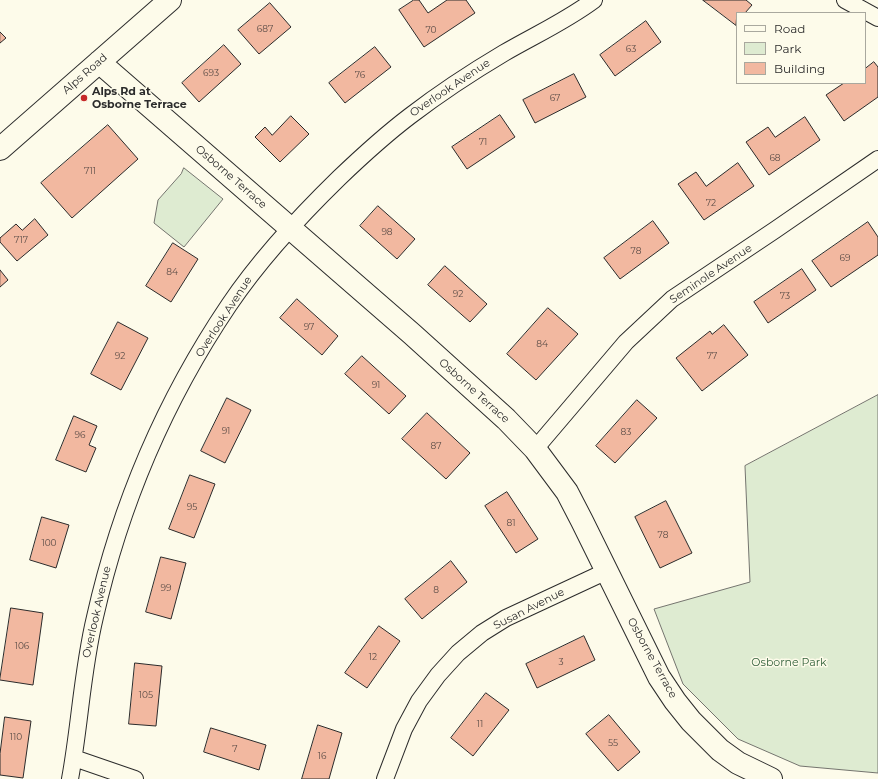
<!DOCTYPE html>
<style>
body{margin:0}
#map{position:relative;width:878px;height:779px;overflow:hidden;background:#fdfbea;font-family:Montserrat,sans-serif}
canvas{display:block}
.legend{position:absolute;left:736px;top:12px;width:130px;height:72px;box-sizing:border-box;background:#fdfbea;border:1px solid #a9a89e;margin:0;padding:5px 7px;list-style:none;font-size:12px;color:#2b2b2b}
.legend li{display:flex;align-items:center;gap:8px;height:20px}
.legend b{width:20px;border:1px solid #a9a89e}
</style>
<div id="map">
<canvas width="878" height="779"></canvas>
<ul class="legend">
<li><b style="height:5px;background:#fdfbea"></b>Road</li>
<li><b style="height:11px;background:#deebd1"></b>Park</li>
<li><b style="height:11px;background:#f2b8a0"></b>Building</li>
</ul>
</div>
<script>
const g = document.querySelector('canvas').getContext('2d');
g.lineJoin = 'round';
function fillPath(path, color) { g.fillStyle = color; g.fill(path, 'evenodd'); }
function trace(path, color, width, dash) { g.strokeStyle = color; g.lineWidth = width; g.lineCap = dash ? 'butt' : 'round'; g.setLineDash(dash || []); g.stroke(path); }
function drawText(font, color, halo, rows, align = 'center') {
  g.font = font + ' Montserrat,sans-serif'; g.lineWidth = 3; g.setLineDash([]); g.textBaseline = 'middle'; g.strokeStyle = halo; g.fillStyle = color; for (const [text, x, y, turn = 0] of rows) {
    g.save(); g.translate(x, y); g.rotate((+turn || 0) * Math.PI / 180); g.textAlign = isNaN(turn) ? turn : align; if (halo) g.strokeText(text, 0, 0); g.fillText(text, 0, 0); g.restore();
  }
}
const green = new Path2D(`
 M 184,168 L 223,199 L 184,247 L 154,223 L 158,200 L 181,174 Z
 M 878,395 L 878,773 L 800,766 L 738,739 L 683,684 L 654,609 L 750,582 L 745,466 Z`);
const building = new Path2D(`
 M 414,0 L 419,0 L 428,13 L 447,0 L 466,0 L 475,13 L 424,47 L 399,10 Z
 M 703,0 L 746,0 L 752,5 L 745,13 L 737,13 L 736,25 Z
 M 270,3 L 291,27 L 259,54 L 238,30 Z
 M 646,21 L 661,42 L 615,76 L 600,55 Z
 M 0,32 L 6,38 L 0,43 Z
 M 224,45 L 241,64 L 199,102 L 182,83 Z
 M 375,47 L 391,67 L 345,103 L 329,83 Z
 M 874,62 L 878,67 L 878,97 L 844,121 L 826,95 L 844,83 L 865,83 L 865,69 Z
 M 574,74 L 586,97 L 535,123 L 523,100 Z
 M 500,115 L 515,137 L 467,169 L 452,147 Z
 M 291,116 L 309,134 L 280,162 L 255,137 L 265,127 L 272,135 Z
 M 805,117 L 820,140 L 769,175 L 746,142 L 768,127 L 775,137 Z
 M 108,125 L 138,159 L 72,218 L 41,183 Z
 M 738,163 L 754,186 L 704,220 L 678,184 L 696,172 L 706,186 Z
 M 378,206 L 415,239 L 397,259 L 360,226 Z
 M 35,219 L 48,235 L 17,261 L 0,242 L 0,238 L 16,224 L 22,230 Z
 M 653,221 L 669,243 L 620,279 L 604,258 Z
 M 868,222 L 878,237 L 878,255 L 831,287 L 812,261 Z
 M 173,243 L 198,259 L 171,302 L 146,286 Z
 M 445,266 L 487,304 L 470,322 L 428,285 Z
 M 802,269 L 816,290 L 768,323 L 754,302 Z
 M 0,270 L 8,280 L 0,287 Z
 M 297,299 L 338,336 L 322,355 L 280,318 Z
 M 548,308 L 578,334 L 536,380 L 507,354 Z
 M 118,322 L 148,338 L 121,390 L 91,374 Z
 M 724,325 L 748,355 L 702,391 L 676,358 L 710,331 L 712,334 Z
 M 362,356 L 406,396 L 389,414 L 345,374 Z
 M 227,398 L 251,410 L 225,463 L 201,451 Z
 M 637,400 L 657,418 L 615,463 L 596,446 Z
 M 427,413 L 470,453 L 446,479 L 402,439 Z
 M 74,416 L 97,426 L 89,445 L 96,448 L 86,472 L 56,460 Z
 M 190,475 L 215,484 L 194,538 L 169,529 Z
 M 507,492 L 538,539 L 516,553 L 485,506 Z
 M 666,501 L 692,553 L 660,568 L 635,517 Z
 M 42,517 L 69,525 L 56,568 L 30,560 Z
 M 161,557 L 186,563 L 171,619 L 146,612 Z
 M 451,561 L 467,582 L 422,619 L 405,599 Z
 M 11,608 L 43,613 L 33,685 L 0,680 Z
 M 379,626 L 400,641 L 367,688 L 345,673 Z
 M 584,636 L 595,660 L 537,688 L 526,664 Z
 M 135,663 L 162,666 L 156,726 L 129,724 Z
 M 486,693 L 509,710 L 473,756 L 451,738 Z
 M 609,715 L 640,752 L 618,771 L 586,734 Z
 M 5,717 L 31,721 L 23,778 L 0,775 L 0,754 Z
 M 318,725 L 342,733 L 329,779 L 302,779 Z
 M 211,728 L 266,745 L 259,770 L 204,752 Z`);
const street = new Path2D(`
 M 845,0 L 878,18
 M 535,449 L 626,342 L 672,299 L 775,230 L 878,159
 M 74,758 L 135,779
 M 70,779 C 80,725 82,671 95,617 C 120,506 165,400 229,305 C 260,259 299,217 339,178 C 362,156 385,135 410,116 C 440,93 472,72 504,53 C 535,35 566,21 594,0
 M 385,779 L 404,729 L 419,701 L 438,675 L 458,653 L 482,633 L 506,618 L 607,571`);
const secondary = new Path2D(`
 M 99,62 L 412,334 L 506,419 L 535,449 L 567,492 L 582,521 L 659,677 L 675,701 L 691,721 L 720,750 L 738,763 L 771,779
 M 0,149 L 170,0`);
const markers = [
 [84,98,4,"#c62828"]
];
const numberNames = [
 ["687",265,29],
 ["70",431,30],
 ["63",631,49],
 ["693",211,73],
 ["76",360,75],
 ["67",555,98],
 ["71",483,142],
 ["68",775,158],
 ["711",90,171],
 ["72",711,203],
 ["98",387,232],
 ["717",21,240],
 ["78",636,251],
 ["69",845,258],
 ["84",172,272],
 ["92",458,294],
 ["73",785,296],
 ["97",309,327],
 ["84",542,344],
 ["92",120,356],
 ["77",712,356],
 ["91",376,385],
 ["91",226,431],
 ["83",626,432],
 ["96",80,435],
 ["87",436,446],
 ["95",192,507],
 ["81",511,523],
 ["78",663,535],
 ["100",49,543],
 ["99",166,588],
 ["8",436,590],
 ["106",22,646],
 ["12",373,657],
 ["3",561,662],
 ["105",146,695],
 ["11",480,724],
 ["110",16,737],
 ["55",613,743],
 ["7",235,749],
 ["16",322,756]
];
const streetNames = [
 ["Alps Road",85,74,-41],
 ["Overlook Avenue",450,88,-34],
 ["Osborne Terrace",231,177,41],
 ["Seminole Avenue",711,274,-34],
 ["Overlook Avenue",224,317,-57],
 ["Osborne Terrace",474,391,42],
 ["Susan Avenue",529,609,-27],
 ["Overlook Avenue",97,612,-77],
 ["Osborne Terrace",652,658,61]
];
const poiNames = [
 ["Alps Rd at",92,92],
 ["Osborne Terrace",92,105]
];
const parkNames = [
 ["Osborne Park",789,663]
];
fillPath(green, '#deebd1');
trace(green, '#74746e', 1);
fillPath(building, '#f2b8a0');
trace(building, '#2b2b2b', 1);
trace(street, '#2b2b2b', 18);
trace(secondary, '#2b2b2b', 24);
trace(street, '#fdfbea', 16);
trace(secondary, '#fdfbea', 22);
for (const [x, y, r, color] of markers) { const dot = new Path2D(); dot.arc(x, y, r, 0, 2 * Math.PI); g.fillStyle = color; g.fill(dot); trace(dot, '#fdfbea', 1.5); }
drawText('9px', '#5d4e48', null, numberNames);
drawText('11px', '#2b2b2b', '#fdfbea', streetNames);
drawText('bold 11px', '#2b2b2b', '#fdfbea', poiNames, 'left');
drawText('11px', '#34623c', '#fdfbea', parkNames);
</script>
